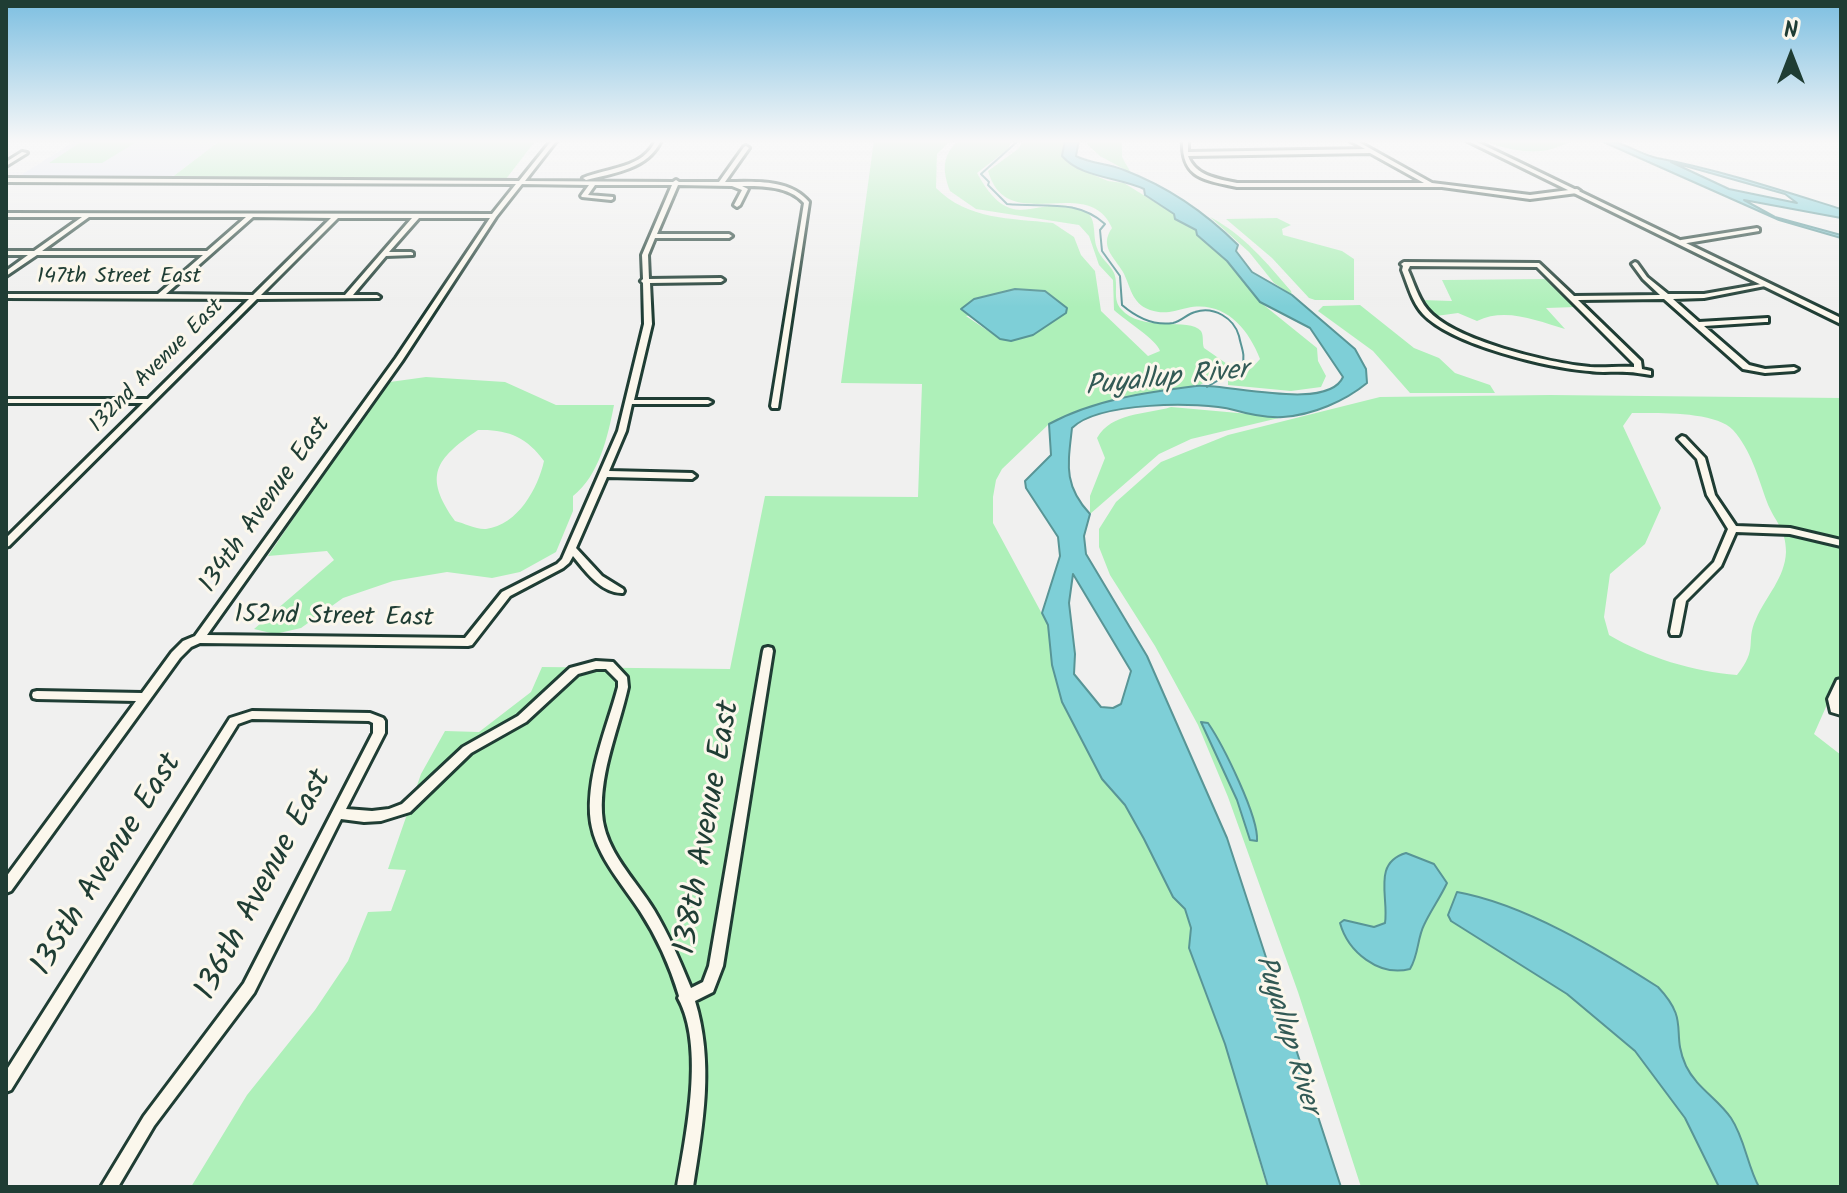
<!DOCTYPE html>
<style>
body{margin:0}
#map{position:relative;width:1847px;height:1193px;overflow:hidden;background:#f0f0ef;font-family:Kalam,sans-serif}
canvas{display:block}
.frame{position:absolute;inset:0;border:8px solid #1f3d34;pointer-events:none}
.north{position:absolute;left:1751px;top:16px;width:80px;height:80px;-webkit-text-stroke:6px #fbf7ec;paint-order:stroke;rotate:0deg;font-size:22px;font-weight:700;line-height:32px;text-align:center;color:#1f3d34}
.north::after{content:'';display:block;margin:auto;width:28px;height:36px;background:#1f3d34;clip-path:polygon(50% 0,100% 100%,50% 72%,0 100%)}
</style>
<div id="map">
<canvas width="1847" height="1193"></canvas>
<div class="frame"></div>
<div class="north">N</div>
</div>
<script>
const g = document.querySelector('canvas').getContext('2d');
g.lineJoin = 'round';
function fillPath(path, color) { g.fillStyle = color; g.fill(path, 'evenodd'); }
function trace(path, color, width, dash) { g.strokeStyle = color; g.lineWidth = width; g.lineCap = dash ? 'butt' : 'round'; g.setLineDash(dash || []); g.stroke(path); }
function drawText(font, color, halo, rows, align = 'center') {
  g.font = font + ' Kalam,sans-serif'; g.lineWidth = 6; g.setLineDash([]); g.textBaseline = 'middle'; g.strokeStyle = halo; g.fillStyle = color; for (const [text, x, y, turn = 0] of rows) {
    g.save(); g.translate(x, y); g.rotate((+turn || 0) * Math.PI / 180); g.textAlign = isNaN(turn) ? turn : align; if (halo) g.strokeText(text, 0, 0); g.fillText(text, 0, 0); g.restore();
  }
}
const built = new Path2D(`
 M 77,140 L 221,140 L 167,181 L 13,180 Z`);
const green = new Path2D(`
 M 84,140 L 140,140 L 102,163 L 49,163 Z
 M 221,140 L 536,140 L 506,179 L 171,178 Z
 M 874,140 L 951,140 L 937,154 L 936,188 C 968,220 1010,218 1053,223 L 1074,237 L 1081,255 L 1095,271 L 1101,311 L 1148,356 L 1160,351 C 1157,340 1126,321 1114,310 L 1113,280 L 1099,265 L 1089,236 L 1079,225 L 976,209 L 950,191 C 942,170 942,155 959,140 L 1012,140 L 1008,149 L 977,173 C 1014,240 1036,191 1083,210 C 1098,216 1092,235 1097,248 C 1100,258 1110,264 1114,273 C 1119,285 1112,299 1121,309 C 1141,333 1190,317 1201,331 C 1204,336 1202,343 1204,348 L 1230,366 L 1200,385 L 1112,400 L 1049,424 L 1002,469 L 996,480 L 993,497 L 993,523 L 1048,625 L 1053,667 L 1062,702 L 1102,779 L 1125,805 L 1144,839 L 1173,897 L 1185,909 L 1191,928 L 1189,948 L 1225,1044 L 1267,1187 L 191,1187 L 247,1095 L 315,1010 L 348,961 L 368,912 L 391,911 L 406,870 L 388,869 L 421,774 L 445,731 L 479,732 L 531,692 L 542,667 L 730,669 L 765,496 L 918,497 L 922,384 L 841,383 ZM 1067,308 L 1066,313 L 1052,321 L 1000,339 L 966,316 Z
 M 1024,140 L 1065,140 L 1064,144 L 1075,167 L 1108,181 L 1124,183 L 1174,214 L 1175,219 L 1196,230 L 1197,235 L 1227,261 L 1260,302 L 1317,348 L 1318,361 L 1326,376 L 1321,387 L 1291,391 L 1228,385 L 1228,380 L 1252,368 L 1260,359 C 1248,328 1224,300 1187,308 C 1173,311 1165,315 1150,310 C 1131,303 1131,287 1123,272 C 1114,257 1099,246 1112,228 C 1088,172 1007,238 988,171 L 1018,149 Z
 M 1088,140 L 1122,140 L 1122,157 L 1131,173 L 1100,156 L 1087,144 Z
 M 1483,140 L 1586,140 C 1572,141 1567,143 1555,148 C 1532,156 1504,149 1483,140 Z
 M 1210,217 C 1243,234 1267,263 1291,291 L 1292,295 L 1274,283 L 1249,252 Z
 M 1277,218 L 1291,225 L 1282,229 L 1283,235 L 1342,251 L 1354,259 L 1354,300 L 1315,300 L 1309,298 L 1272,258 L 1226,219 Z
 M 1548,279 L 1576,307 L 1546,308 L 1565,329 C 1537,321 1506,307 1477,321 L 1458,313 L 1436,316 L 1422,300 L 1452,301 L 1442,280 Z
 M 1360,305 L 1414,348 L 1439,358 L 1455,373 L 1490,385 L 1495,393 L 1410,393 L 1373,351 L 1318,311 L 1323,306 Z
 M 426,377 L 505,382 L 556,405 L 614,405 C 608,436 599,476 573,496 L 573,511 L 556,552 L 520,572 L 492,578 L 447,572 L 393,581 L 343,598 L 301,628 L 275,634 L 254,629 L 334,560 L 327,551 L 268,556 L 333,460 L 390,382 ZM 478,430 C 507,429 527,437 544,461 C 538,488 518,525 486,529 C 477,530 464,523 455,521 C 423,476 435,459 478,430 Z
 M 1550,395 L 1841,398 L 1841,673 L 1814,734 L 1841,755 L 1841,1187 L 1361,1187 L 1298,992 L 1228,797 L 1198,725 L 1155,646 L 1110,575 L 1099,547 L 1099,529 L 1116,502 L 1161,462 L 1228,435 L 1380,397 ZM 1632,413 C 1656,413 1716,411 1733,430 C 1751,450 1758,477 1767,502 C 1774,521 1786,528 1786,552 C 1785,578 1766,596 1756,619 C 1745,642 1759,648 1737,675 C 1694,672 1646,657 1609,635 L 1604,617 L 1610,574 L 1645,544 L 1661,508 L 1623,426 Z
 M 1171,407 L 1283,417 L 1191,439 L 1159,454 L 1090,514 L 1090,496 L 1105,458 L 1097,438 C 1112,412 1145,415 1171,407 Z`);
const water = new Path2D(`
 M 1065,140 L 1079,140 L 1076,156 C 1091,164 1107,163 1124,170 C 1166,186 1206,213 1238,245 L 1236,251 L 1252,272 L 1292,295 L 1355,349 L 1366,369 L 1367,383 C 1345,401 1313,415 1283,417 C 1267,418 1248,414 1234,410 C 1199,401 1098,402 1072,428 C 1068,464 1063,485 1090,514 L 1084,536 L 1086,554 L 1147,656 L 1227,838 L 1341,1187 L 1268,1187 L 1225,1044 L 1189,948 L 1191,928 L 1185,909 L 1173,897 L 1144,839 L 1125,805 L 1102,779 L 1062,702 L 1052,665 L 1048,625 L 1042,613 L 1060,556 L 1058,537 L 1026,488 L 1025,481 L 1051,455 L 1049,424 C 1093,400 1147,392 1196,386 C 1225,383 1328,412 1343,377 L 1310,328 L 1260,302 L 1227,261 L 1197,235 L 1196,230 L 1175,219 L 1174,214 L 1145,195 L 1144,189 C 1118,177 1081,178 1062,156 ZM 1073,574 L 1131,671 L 1121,704 L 1113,708 L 1101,707 L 1074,674 L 1075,654 L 1069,603 Z
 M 1599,140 C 1622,140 1636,153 1657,158 C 1720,170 1780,190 1841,209 L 1841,218 L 1744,200 L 1775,217 L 1841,235 L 1841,238 L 1779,220 ZM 1671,162 L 1785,194 L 1797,203 L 1729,189 Z
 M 1015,289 L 1045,291 L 1067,308 L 1066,313 L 1033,335 L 1011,341 L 1000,339 L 961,309 L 974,299 Z
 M 1201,722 L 1208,723 C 1223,745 1259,817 1257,841 L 1250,840 L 1237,800 Z
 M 1406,853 L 1434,864 L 1447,883 C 1440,898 1431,910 1424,925 C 1417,939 1419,954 1410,969 C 1379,977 1348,952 1340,923 L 1344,920 L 1374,927 L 1385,923 C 1389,897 1372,863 1406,853 Z
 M 1457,892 C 1524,904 1600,950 1658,987 C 1691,1022 1670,1031 1686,1066 C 1696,1087 1718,1099 1731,1118 C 1745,1139 1747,1165 1759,1187 L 1719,1187 L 1685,1118 L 1635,1051 L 1567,994 L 1451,921 L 1448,915 Z`);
const stream = new Path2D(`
 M 1019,140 L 981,174 L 989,182 L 988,185 L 1007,204 C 1042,208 1076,198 1105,224 L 1100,230 L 1102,251 L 1120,276 L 1122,305 C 1136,317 1154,326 1173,323 C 1182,321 1187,314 1195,312 C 1214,306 1234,318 1239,336 C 1241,347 1246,355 1242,366 L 1207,387`);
const minor = new Path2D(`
 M 552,140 L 557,140 L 525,181 L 673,182 L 676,180 L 679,182 L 719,182 L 744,147 L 746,146 L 749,148 L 725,182 C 753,182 789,178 809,202 L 778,408 L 772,408 L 771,406 L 804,203 C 789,186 763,186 742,186 L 748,189 L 740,205 L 737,207 L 734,205 L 742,190 L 732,186 L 678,185 L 657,234 L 729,234 L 732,236 L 729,238 L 655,238 L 648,255 L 649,279 L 721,278 L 724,280 L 721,282 L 650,283 L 652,324 L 634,400 L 708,400 L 712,402 L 708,404 L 632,404 L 626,431 L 609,471 L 692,473 L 696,476 L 692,479 L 607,477 L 576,548 L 602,576 L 623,589 L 624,591 L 623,593 C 602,594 585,571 573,556 L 569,563 L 563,568 L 510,596 L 472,645 L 468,646 L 200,643 L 191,647 L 180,658 L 11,891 L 6,893 L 6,877 L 136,701 L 37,699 L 33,698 L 32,695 L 33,692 L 37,691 L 142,693 L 172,652 L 183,641 L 195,636 L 396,358 L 490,218 L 419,218 L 389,252 L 411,252 L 413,253 L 413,255 L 386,256 L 353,295 L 377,295 L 380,297 L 379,298 L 257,299 L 9,546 L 6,547 L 6,538 L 143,403 L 6,403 L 6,399 L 148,399 L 249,299 L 6,298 L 6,294 L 158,294 L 203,255 L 37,255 L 6,276 L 6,271 L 28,255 L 6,255 L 6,251 L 34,251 L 82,217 L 6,217 L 6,213 L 492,214 L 516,184 L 6,182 L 6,178 L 519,181 ZM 522,184 L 589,185 L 581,196 L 582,197 L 611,200 L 613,199 L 613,197 L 588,195 L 595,185 L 672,185 L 642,255 L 643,279 L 641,281 L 643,283 L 644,324 L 618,431 L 562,559 L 557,564 L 502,592 L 465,638 L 207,635 L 402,361 L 496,217 ZM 89,217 L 246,217 L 207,251 L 42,251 ZM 253,217 L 331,218 L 253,295 L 166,294 ZM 338,218 L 412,218 L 345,295 L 261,295 Z
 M 656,140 L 661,140 C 649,169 613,173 586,180 L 583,178 C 609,167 643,169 656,140 Z
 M 1183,140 L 1188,140 L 1188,152 L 1365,149 L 1349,140 L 1355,140 L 1432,183 L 1530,195 L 1577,189 L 1580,191 L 1577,193 L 1530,199 L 1442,187 L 1237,187 C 1205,180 1181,179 1183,140 ZM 1370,153 L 1424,183 L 1237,183 C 1218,179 1195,176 1188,156 Z
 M 22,152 L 27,153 L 6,166 L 6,162 Z
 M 1757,228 L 1759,229 L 1759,231 L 1681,244 L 1678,242 L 1681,240 Z
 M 1404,262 L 1539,263 L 1574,296 L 1660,295 L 1643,279 L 1632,264 L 1635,262 L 1637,263 L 1647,277 L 1668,294 L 1704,294 L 1767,283 L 1767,285 L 1765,286 L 1704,298 L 1673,299 L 1699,322 L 1768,318 L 1768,322 L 1765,322 L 1704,326 L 1749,365 L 1765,369 L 1794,367 L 1798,369 L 1794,371 L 1765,373 L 1743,369 L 1664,299 L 1578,300 L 1641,361 L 1642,369 L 1651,371 L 1651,375 C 1643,374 1635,372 1627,372 C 1614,371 1602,373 1590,371 C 1548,368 1452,345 1423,314 C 1412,302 1408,285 1402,270 L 1403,266 L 1401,264 ZM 1410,266 L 1537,267 L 1634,364 L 1634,367 C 1620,366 1605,368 1590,367 C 1550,363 1453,341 1427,309 C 1418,298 1414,283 1408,270 Z
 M 1682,436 L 1685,437 L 1705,458 L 1715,495 L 1736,526 L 1790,528 L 1841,540 L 1841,546 L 1790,534 L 1736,532 L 1721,566 L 1686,601 L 1680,632 L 1679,635 L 1671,635 L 1670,632 L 1676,600 L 1714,562 L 1728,529 L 1707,495 L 1697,459 L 1678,439 Z
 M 768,647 L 772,648 L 773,651 L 723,966 L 713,992 L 695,1001 C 714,1063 703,1124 693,1187 L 677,1187 C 686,1135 705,1046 678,998 L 679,996 C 670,966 657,937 640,911 C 621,882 592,851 590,814 C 588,770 607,728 618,687 L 618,681 L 606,669 L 596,669 L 578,674 L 526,722 L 471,753 L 410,812 L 381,821 L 364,822 L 341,819 L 254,993 L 154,1126 L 118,1187 L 101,1187 L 144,1116 L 244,983 L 373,733 L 373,723 L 369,721 L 252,719 L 238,724 L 11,1090 L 6,1092 L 6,1071 L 230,718 L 252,711 L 370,713 L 383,718 L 385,721 L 385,733 L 346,809 L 372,811 L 389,809 L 402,804 L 463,747 L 518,716 L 570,668 L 596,661 L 613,662 L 627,677 L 628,687 C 619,728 600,770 602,813 C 604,851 636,880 654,910 C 669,935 680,961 691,988 L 703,982 L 709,966 L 763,651 L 764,648 Z
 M 1841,679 L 1840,699 L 1841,715 L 1831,712 L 1828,699 L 1837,680 Z`);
const major = new Path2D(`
 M 1466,140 L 1473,140 L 1841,318 L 1841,324 Z`);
const farStreetnames = [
 ["147th Street East",119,278],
 ["132nd Avenue East",158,367,-45]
];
const streetNames = [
 ["134th Avenue East",267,506,-55],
 ["152nd Street East",334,619,1]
];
const waterNames = [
 ["Puyallup River",1167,381,-6],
 ["Puyallup River",1285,1035,73]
];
const nearStreetnames = [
 ["138th Avenue East",710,828,-80],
 ["135th Avenue East",109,866,-58],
 ["136th Avenue East",266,886,-62]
];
fillPath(built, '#e3e8f3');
fillPath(green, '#aef0b9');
fillPath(water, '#7ecfd7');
trace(water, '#589596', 2);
trace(stream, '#589596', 2);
trace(minor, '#1f3d34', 6);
trace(major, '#1f3d34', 6);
fillPath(minor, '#fbf7ec');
fillPath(major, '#fbf7ec');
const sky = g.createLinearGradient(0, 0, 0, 307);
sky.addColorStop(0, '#7dbfe1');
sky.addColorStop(0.46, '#f8f8f8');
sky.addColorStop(1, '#f8f8f800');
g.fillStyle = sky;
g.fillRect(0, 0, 1847, 307);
drawText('22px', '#1f3d34', '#fbf7ec', farStreetnames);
drawText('26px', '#1f3d34', '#fbf7ec', streetNames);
drawText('italic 28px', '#325a55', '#fbf7ec', waterNames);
drawText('32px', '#1f3d34', '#fbf7ec', nearStreetnames);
</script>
